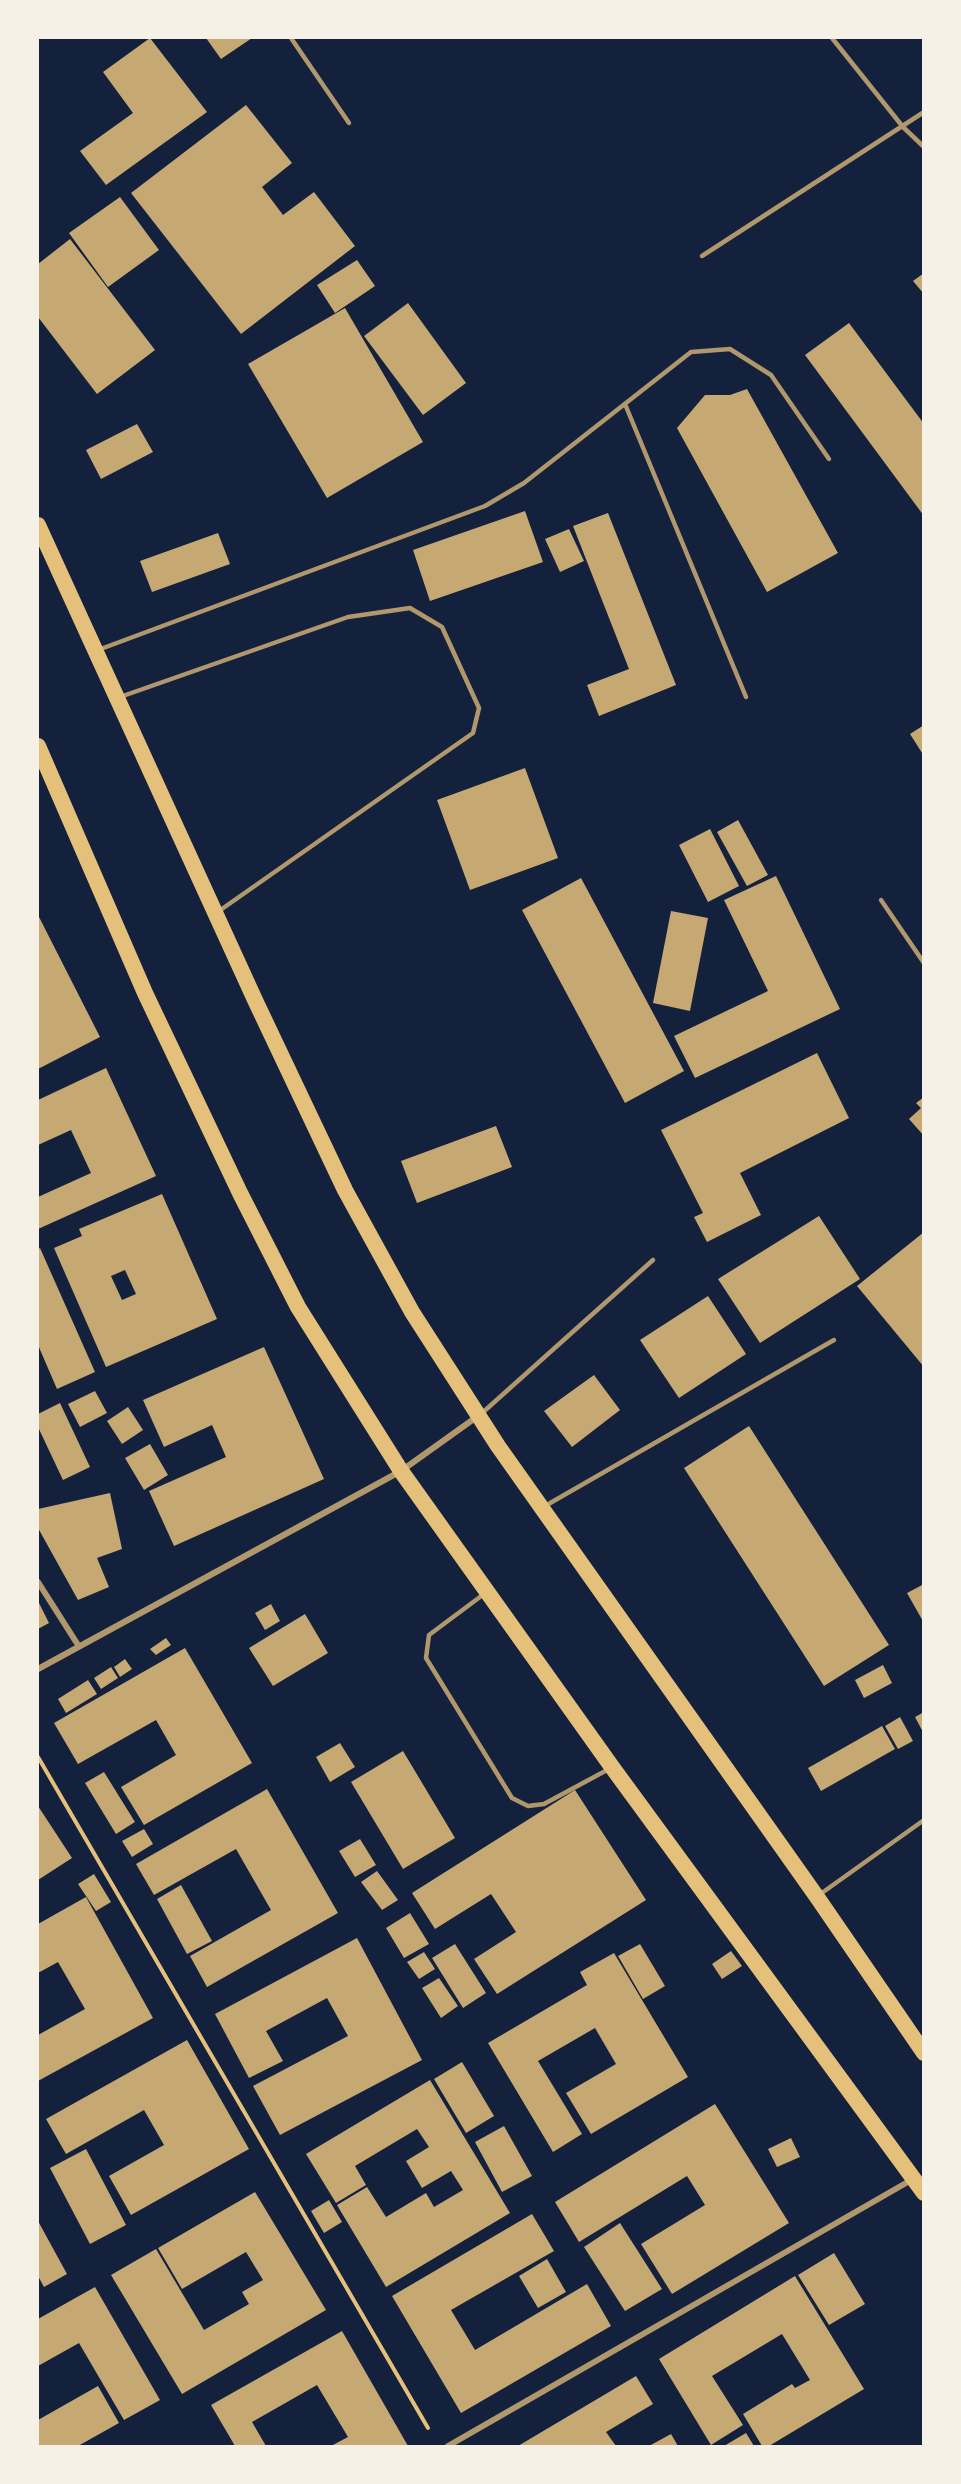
<!DOCTYPE html>
<style>
body{margin:0}
#map{position:relative;width:961px;height:2484px;overflow:hidden;background:#14213d;font-family:Ubuntu,sans-serif}
canvas{display:block}
.frame{position:absolute;inset:0;border:39px solid #f6f1e7;pointer-events:none}
</style>
<div id="map">
<canvas width="961" height="2484"></canvas>
<div class="frame"></div>
</div>
<script>
const g = document.querySelector('canvas').getContext('2d');
g.lineJoin = 'round';
function fillPath(path, color) { g.fillStyle = color; g.fill(path, 'evenodd'); }
function trace(path, color, width, dash) { g.strokeStyle = color; g.lineWidth = width; g.lineCap = dash ? 'butt' : 'round'; g.setLineDash(dash || []); g.stroke(path); }
const building = new Path2D(`
 M 150,38 L 207,112 L 106,185 L 80,151 L 133,113 L 103,72 Z
 M 206,38 L 252,38 L 221,59 Z
 M 246,105 L 292,163 L 262,187 L 283,215 L 314,192 L 355,246 L 241,334 L 131,193 Z
 M 120,197 L 159,250 L 108,287 L 69,233 Z
 M 70,239 L 155,350 L 97,394 L 38,317 L 38,264 Z
 M 357,260 L 375,286 L 335,313 L 317,285 Z
 M 924,273 L 924,294 L 913,281 Z
 M 408,303 L 466,383 L 423,415 L 364,336 Z
 M 345,308 L 423,442 L 327,498 L 248,364 Z
 M 849,323 L 924,424 L 924,516 L 805,355 Z
 M 747,389 L 838,553 L 767,592 L 677,428 L 705,395 L 730,395 Z
 M 137,424 L 153,452 L 101,479 L 86,450 Z
 M 525,511 L 543,562 L 430,601 L 413,550 Z
 M 608,513 L 676,685 L 599,716 L 587,685 L 629,669 L 573,526 Z
 M 569,529 L 584,561 L 560,572 L 545,539 Z
 M 218,533 L 230,564 L 152,592 L 140,561 Z
 M 924,725 L 924,756 L 910,734 Z
 M 525,768 L 558,858 L 470,890 L 437,800 Z
 M 738,820 L 768,875 L 747,886 L 717,832 Z
 M 710,829 L 739,886 L 708,902 L 679,845 Z
 M 776,876 L 840,1009 L 695,1078 L 674,1036 L 768,991 L 724,900 Z
 M 581,878 L 684,1071 L 625,1103 L 522,910 Z
 M 671,911 L 708,918 L 690,1011 L 653,1003 Z
 M 38,915 L 100,1037 L 38,1069 Z
 M 817,1053 L 849,1118 L 740,1173 L 761,1215 L 707,1242 L 694,1217 L 703,1213 L 661,1130 Z
 M 106,1068 L 156,1176 L 38,1229 L 38,1197 L 91,1173 L 71,1130 L 38,1145 L 38,1100 Z
 M 924,1097 L 924,1136 L 909,1119 L 921,1108 L 916,1103 Z
 M 496,1126 L 512,1167 L 417,1203 L 401,1161 Z
 M 162,1194 L 217,1319 L 106,1367 L 54,1248 L 82,1236 L 79,1229 ZM 125,1270 L 136,1294 L 122,1300 L 111,1276 Z
 M 819,1216 L 860,1279 L 760,1343 L 718,1279 Z
 M 924,1232 L 924,1367 L 857,1286 Z
 M 40,1248 L 95,1372 L 57,1389 L 38,1345 L 38,1249 Z
 M 708,1296 L 746,1354 L 679,1398 L 640,1340 Z
 M 264,1347 L 324,1479 L 174,1546 L 149,1491 L 226,1457 L 212,1425 L 164,1447 L 143,1400 Z
 M 594,1375 L 620,1410 L 572,1447 L 544,1411 Z
 M 95,1391 L 107,1413 L 80,1427 L 68,1404 Z
 M 60,1403 L 90,1467 L 63,1480 L 38,1427 L 38,1414 Z
 M 128,1407 L 143,1430 L 122,1444 L 107,1421 Z
 M 749,1426 L 889,1645 L 824,1686 L 684,1468 Z
 M 150,1444 L 168,1475 L 144,1490 L 125,1458 Z
 M 110,1493 L 122,1549 L 97,1558 L 109,1587 L 78,1600 L 38,1528 L 38,1509 Z
 M 924,1584 L 924,1623 L 907,1593 Z
 M 38,1601 L 49,1623 L 38,1629 Z
 M 271,1604 L 280,1621 L 265,1630 L 255,1613 Z
 M 305,1614 L 328,1653 L 273,1686 L 249,1648 Z
 M 166,1638 L 171,1645 L 156,1655 L 150,1649 Z
 M 185,1648 L 252,1763 L 144,1825 L 121,1787 L 176,1755 L 156,1720 L 78,1764 L 54,1723 Z
 M 125,1659 L 132,1669 L 120,1677 L 114,1667 Z
 M 883,1665 L 892,1683 L 864,1698 L 855,1680 Z
 M 111,1667 L 118,1678 L 101,1689 L 94,1678 Z
 M 88,1680 L 97,1694 L 66,1713 L 58,1699 Z
 M 924,1712 L 924,1734 L 915,1717 Z
 M 900,1717 L 913,1741 L 898,1749 L 885,1726 Z
 M 882,1726 L 895,1749 L 821,1791 L 808,1768 Z
 M 340,1743 L 355,1767 L 330,1782 L 316,1757 Z
 M 403,1751 L 455,1838 L 403,1869 L 351,1782 Z
 M 104,1772 L 135,1822 L 116,1834 L 85,1783 Z
 M 267,1789 L 338,1913 L 207,1987 L 190,1956 L 271,1910 L 236,1849 L 154,1895 L 136,1864 Z
 M 575,1790 L 646,1900 L 497,1994 L 474,1959 L 516,1932 L 491,1894 L 435,1929 L 412,1893 Z
 M 38,1806 L 72,1858 L 38,1880 Z
 M 144,1829 L 153,1844 L 132,1857 L 122,1841 Z
 M 360,1839 L 376,1865 L 355,1877 L 339,1851 Z
 M 377,1871 L 398,1900 L 382,1910 L 361,1882 Z
 M 94,1874 L 111,1902 L 96,1911 L 78,1884 Z
 M 181,1885 L 212,1941 L 187,1954 L 157,1899 Z
 M 86,1897 L 153,2018 L 38,2081 L 38,2035 L 85,2009 L 58,1962 L 38,1973 L 38,1924 Z
 M 410,1913 L 429,1944 L 404,1958 L 386,1928 Z
 M 357,1938 L 422,2060 L 280,2135 L 253,2086 L 348,2036 L 327,1998 L 266,2031 L 283,2061 L 249,2078 L 215,2014 Z
 M 455,1944 L 486,1993 L 463,2008 L 432,1958 Z
 M 640,1944 L 665,1986 L 643,1999 L 618,1956 Z
 M 731,1951 L 742,1966 L 722,1979 L 712,1964 Z
 M 424,1952 L 435,1969 L 419,1979 L 407,1962 Z
 M 614,1953 L 688,2077 L 591,2134 L 566,2093 L 616,2064 L 595,2028 L 538,2061 L 582,2134 L 553,2152 L 488,2043 L 587,1985 L 580,1972 Z
 M 439,1978 L 458,2006 L 441,2018 L 422,1988 Z
 M 187,2040 L 249,2149 L 131,2215 L 109,2176 L 164,2145 L 144,2110 L 66,2154 L 46,2119 Z
 M 462,2062 L 494,2116 L 466,2133 L 434,2079 Z
 M 430,2080 L 510,2213 L 386,2287 L 337,2205 L 367,2187 L 386,2217 L 426,2193 L 434,2207 L 463,2190 L 451,2171 L 422,2188 L 406,2161 L 429,2147 L 417,2129 L 355,2166 L 366,2185 L 336,2203 L 306,2154 Z
 M 715,2104 L 789,2223 L 672,2294 L 641,2244 L 705,2205 L 687,2176 L 579,2242 L 555,2202 Z
 M 504,2126 L 532,2176 L 502,2192 L 475,2142 Z
 M 791,2138 L 800,2157 L 777,2167 L 768,2149 Z
 M 86,2149 L 126,2225 L 90,2244 L 50,2168 Z
 M 255,2192 L 326,2310 L 182,2394 L 111,2275 L 156,2249 L 204,2330 L 249,2304 L 242,2292 L 263,2280 L 246,2252 L 182,2289 L 158,2248 Z
 M 329,2200 L 342,2222 L 324,2233 L 311,2211 Z
 M 532,2214 L 554,2251 L 451,2310 L 475,2350 L 587,2284 L 611,2326 L 461,2413 L 392,2296 Z
 M 38,2221 L 67,2274 L 44,2287 L 38,2276 Z
 M 620,2223 L 662,2289 L 625,2311 L 584,2247 Z
 M 834,2253 L 865,2304 L 829,2325 L 798,2275 Z
 M 547,2259 L 566,2292 L 538,2308 L 519,2276 Z
 M 795,2276 L 864,2389 L 769,2446 L 762,2446 L 743,2414 L 792,2384 L 795,2388 L 810,2380 L 782,2334 L 712,2376 L 743,2425 L 711,2445 L 659,2359 Z
 M 95,2287 L 160,2400 L 124,2420 L 79,2343 L 38,2366 L 38,2319 Z
 M 342,2331 L 408,2446 L 331,2446 L 348,2437 L 317,2385 L 252,2422 L 266,2446 L 235,2446 L 211,2405 Z
 M 636,2376 L 653,2404 L 606,2432 L 616,2446 L 518,2446 Z
 M 98,2386 L 119,2423 L 78,2446 L 38,2446 L 38,2420 Z
 M 746,2433 L 754,2446 L 724,2446 Z
 M 671,2434 L 678,2446 L 649,2446 Z`);
const path = new Path2D(`
 M 38,1757 L 428,2428`);
const service = new Path2D(`
 M 291,38 L 349,123
 M 832,38 L 903,127 L 924,147
 M 702,256 L 924,112
 M 625,404 L 746,697
 M 98,650 L 485,506 L 524,483 L 691,352 L 730,349 L 771,375 L 829,459
 M 120,697 L 348,617 L 410,608 L 442,627 L 479,708 L 473,733 L 219,911
 M 881,900 L 924,963
 M 481,1414 L 653,1260
 M 545,1506 L 834,1340
 M 484,1594 L 429,1635 L 426,1658 L 512,1798 L 528,1806 L 544,1804 L 609,1769
 M 819,1895 L 924,1820`);
const minor = new Path2D(`
 M 38,1582 L 78,1645
 M 38,1669 L 401,1471 L 478,1416
 M 448,2446 L 913,2179`);
const trunk = new Path2D(`
 M 38,525 L 255,1000 L 345,1190 L 412,1312 L 498,1446 L 817,1897 L 924,2053
 M 38,746 L 145,993 L 240,1193 L 298,1307 L 401,1471 L 612,1767 L 924,2193`);
fillPath(building, '#c6a872');
trace(path, '#e5c07b', 4);
trace(service, '#b1986c', 4.5);
trace(minor, '#b1986c', 6);
trace(trunk, '#e5c07b', 16);
</script>
